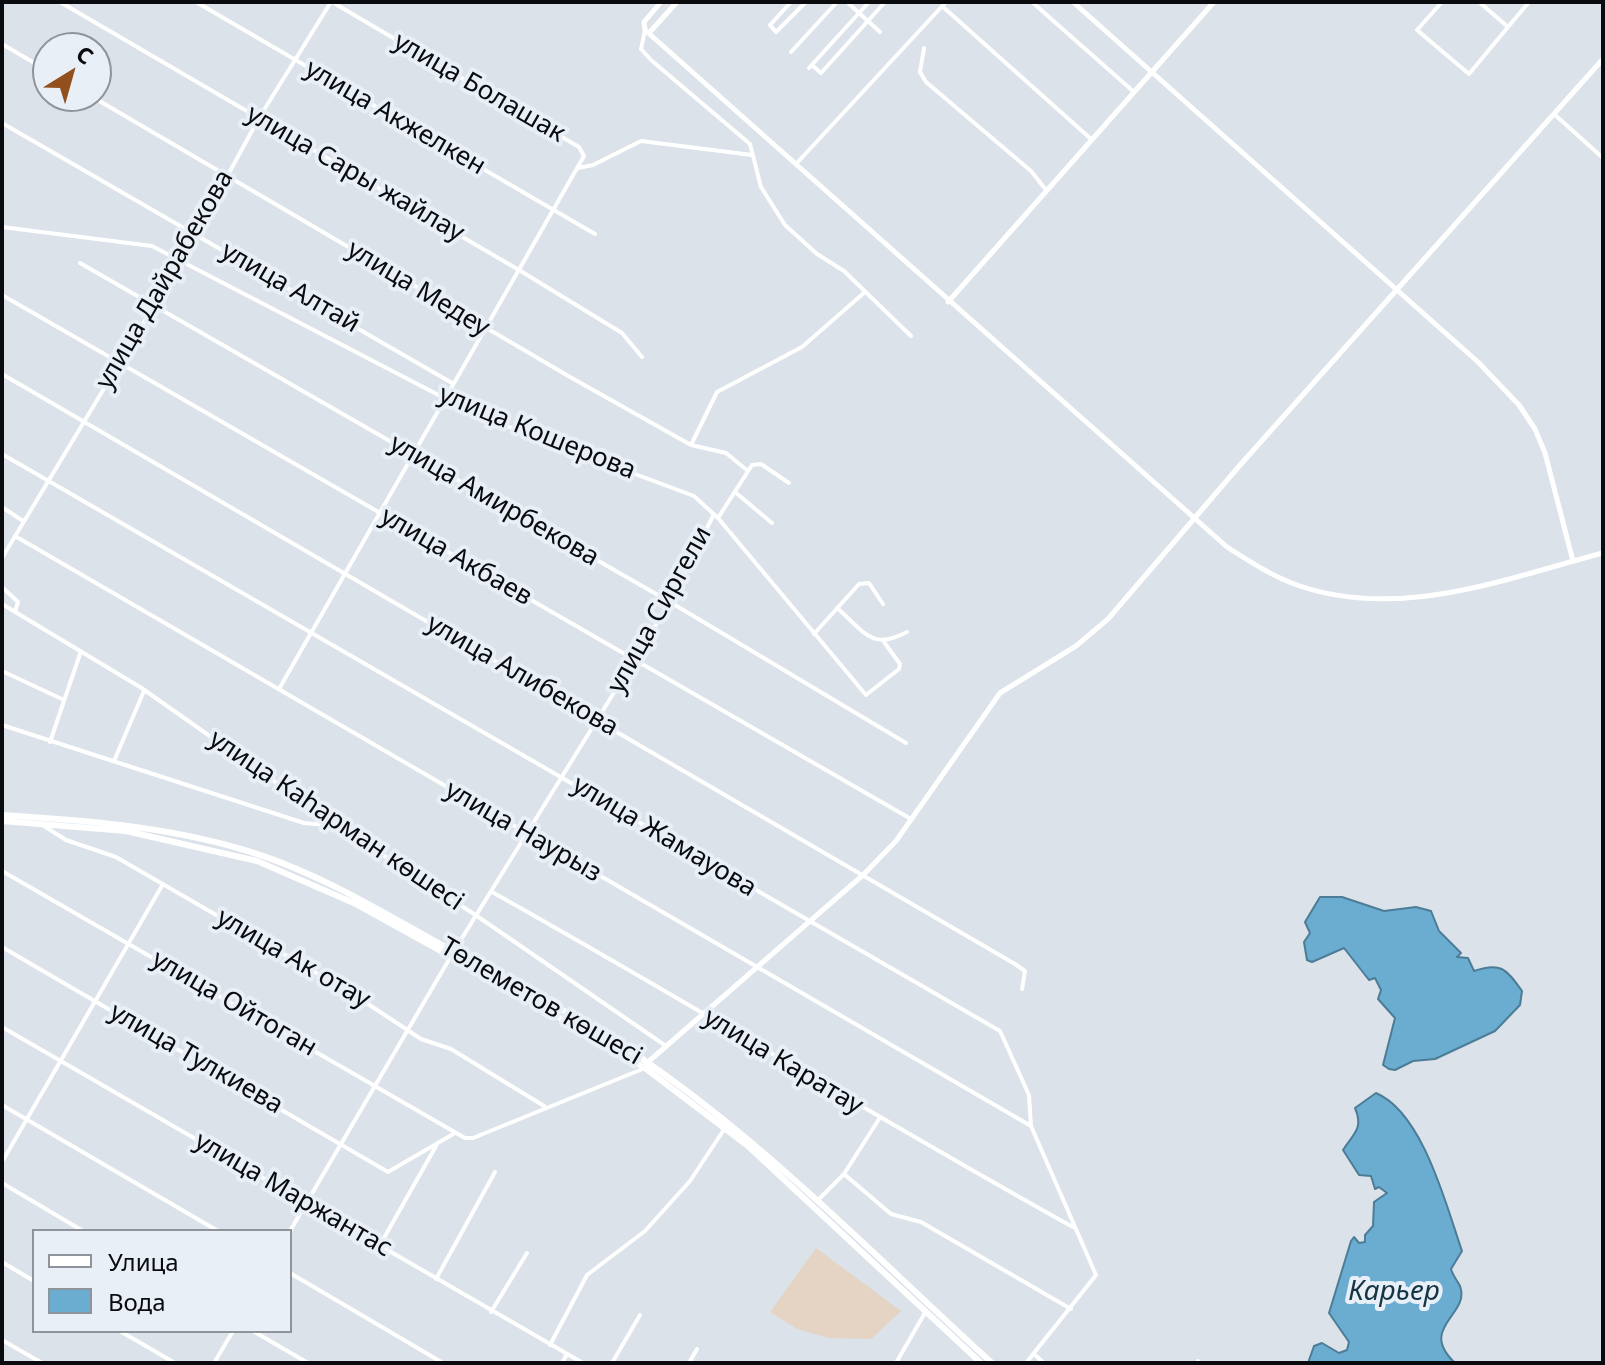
<!DOCTYPE html>
<meta charset="utf-8">
<style>
body{margin:0}
#map{position:relative;width:1605px;height:1365px;overflow:hidden;background:#dbe2e9;font-family:"Noto Sans",sans-serif}
canvas{display:block}
.frame{position:absolute;inset:0;border:4px solid #090b0e;pointer-events:none}
.legend{position:absolute;left:32px;top:1229px;width:260px;height:104px;box-sizing:border-box;background:#e8eff7;border:2px solid #8f949a;margin:0;padding:10px 14px;list-style:none;font-size:24px;color:#090b0e}
.legend li{display:flex;align-items:center;gap:16px;height:40px}
.legend b{width:40px;border:2px solid #8f949a}
.north{position:absolute;left:32px;top:32px;width:80px;height:80px;box-sizing:border-box;background:#e8eff7;border:2px solid #8f949a;border-radius:50%;rotate:37deg;font-size:22px;font-weight:700;line-height:32px;text-align:center;color:#090b0e}
.north::after{content:'';display:block;margin:auto;width:28px;height:36px;background:#92501e;clip-path:polygon(50% 0,100% 100%,50% 72%,0 100%)}
</style>
<div id="map">
<canvas width="1605" height="1365"></canvas>
<div class="frame"></div>
<ul class="legend">
<li><b style="height:10px;background:#fff"></b>Улица</li>
<li><b style="height:22px;background:#6aadd1"></b>Вода</li>
</ul>
<div class="north">С</div>
</div>
<script>
const g = document.querySelector('canvas').getContext('2d');
g.lineJoin = 'round';
function fillPath(path, color) { g.fillStyle = color; g.fill(path, 'evenodd'); }
function trace(path, color, width, dash) { g.strokeStyle = color; g.lineWidth = width; g.lineCap = dash ? 'butt' : 'round'; g.setLineDash(dash || []); g.stroke(path); }
function drawText(font, color, halo, rows, align = 'center') {
  g.font = font + ' "Noto Sans",sans-serif'; g.lineWidth = 8; g.setLineDash([]); g.textBaseline = 'middle'; g.strokeStyle = halo; g.fillStyle = color; for (const [text, x, y, turn = 0] of rows) {
    g.save(); g.translate(x, y); g.rotate((+turn || 0) * Math.PI / 180); g.textAlign = isNaN(turn) ? turn : align; if (halo) g.strokeText(text, 0, 0); g.fillText(text, 0, 0); g.restore();
  }
}
const industrial = new Path2D(`
 M 816,1248 L 901,1311 L 871,1339 L 829,1338 L 797,1329 L 770,1312 Z`);
const water = new Path2D(`
 M 1320,897 L 1342,897 L 1384,911 L 1416,907 L 1431,911 L 1439,931 L 1461,953 L 1457,957 L 1468,958 L 1474,971 C 1500,962 1506,968 1522,991 L 1520,1005 L 1495,1031 L 1435,1059 L 1413,1061 L 1395,1070 L 1389,1069 L 1383,1065 L 1395,1018 L 1378,999 L 1381,990 L 1375,978 L 1369,980 L 1344,948 L 1312,962 L 1307,960 L 1304,942 L 1310,933 L 1305,922 Z
 M 1376,1093 C 1423,1113 1446,1205 1462,1251 L 1451,1269 C 1453,1276 1457,1280 1460,1286 C 1471,1315 1417,1327 1455,1363 L 1308,1363 L 1314,1346 L 1322,1343 L 1339,1353 L 1347,1350 L 1349,1342 L 1329,1313 L 1351,1241 L 1354,1237 L 1359,1243 L 1365,1242 L 1365,1235 L 1373,1226 L 1374,1202 L 1387,1193 L 1379,1187 L 1375,1189 L 1371,1176 L 1359,1175 L 1343,1150 C 1353,1134 1364,1129 1355,1108 Z`);
const street = new Path2D(`
 M 60,2 L 519,270 L 622,333 L 642,357
 M 196,2 L 595,234
 M 791,2 L 770,25 L 776,32 L 806,2
 M 847,2 L 880,32
 M 1032,2 L 1134,92
 M 1404,2 L 1409,2
 M 1442,2 L 1417,30 L 1469,74 L 1508,27 L 1479,2
 M 942,6 L 1091,139
 M 1508,27 L 1529,2
 M 645,30 L 641,49 L 651,60 L 750,144 L 761,187 L 785,225 L 817,254 L 844,271 L 911,336
 M 2,44 L 48,71
 M 924,48 L 920,72 L 926,82 L 1031,171 L 1046,190
 M 791,52 L 837,2
 M 812,65 L 821,73 L 885,2
 M 809,68 L 869,2
 M 91,96 L 570,377 L 691,445 L 726,453 L 748,471
 M 1554,114 L 1603,158
 M 2,123 L 452,383
 M 796,164 L 946,2
 M 578,168 L 593,165 L 641,141 L 752,155
 M 2,227 L 152,246 L 477,415 L 694,496 L 718,518 L 866,695 L 899,669 L 900,664 L 884,642
 M 80,263 L 670,602 L 906,743
 M 2,295 L 911,819
 M 2,374 L 1015,964 L 1025,971 L 1022,989
 M 691,445 L 717,392 L 802,347 L 865,292
 M 2,454 L 1000,1031 L 1029,1095 L 1031,1126 L 1096,1275 L 1026,1363
 M 735,492 L 772,523
 M 2,507 L 23,521
 M 718,518 L 752,465 L 761,464 L 789,483
 M 15,536 L 1031,1126
 M 2,558 L 182,259 L 259,118 L 331,2
 M 2,587 L 18,602 L 15,612
 M 2,604 L 140,687 L 338,826 L 477,916 L 666,1046
 M 837,608 C 865,632 871,651 907,632
 M 814,634 L 859,584 L 869,583 L 883,604
 M 2,671 L 64,700
 M 279,689 L 584,156 L 579,147 L 332,2
 M 2,725 L 304,823 L 336,826
 M 50,742 L 81,651
 M 114,761 L 144,691
 M 44,826 L 66,840 L 116,857 L 356,996 L 421,1039 L 451,1049 L 544,1106
 M 2,871 L 465,1138 L 473,1138 L 645,1068
 M 492,892 C 687,1001 878,1119 1073,1227
 M 2,947 L 388,1172 L 455,1133
 M 2,1027 L 583,1363
 M 2,1105 L 218,1231
 M 2,1162 L 163,884
 M 844,1174 L 891,1214 L 921,1222 L 1071,1309
 M 2,1183 L 83,1231
 M 818,1200 L 844,1174 L 879,1119
 M 290,1231 L 454,951 L 670,602 L 714,514
 M 380,1245 L 436,1146
 M 2,1262 L 34,1281
 M 290,1273 L 443,1363
 M 436,1279 L 495,1172
 M 491,1312 L 527,1253
 M 120,1331 L 175,1363
 M 253,1331 L 308,1363
 M 2,1340 L 42,1363
 M 550,1345 L 587,1275 L 645,1231 L 690,1181 L 725,1128
 M 1034,1354 L 1044,1363
 M 214,1363 L 233,1331
 M 562,1363 L 567,1354
 M 612,1363 L 640,1315
 M 689,1363 L 697,1349
 M 896,1363 L 926,1311
 M 1197,1363 L 1198,1361`);
const secondary = new Path2D(`
 M 661,2 L 644,22 L 645,30 L 1227,547 C 1249,561 1272,576 1297,585 C 1399,621 1504,579 1603,553
 M 1073,2 L 1478,362 L 1519,405 L 1535,429 L 1545,453 L 1573,561
 M 649,33 L 677,2
 M 948,302 L 1214,2
 M 648,1062 L 863,875 L 896,841 L 1000,693 L 1076,646 L 1108,619 L 1241,464 L 1603,59`);
const primary = new Path2D(`
 M 2,815 C 82,820 163,826 241,849 C 314,870 381,911 447,948 C 519,987 595,1024 661,1072 C 781,1158 883,1264 992,1363
 M 2,821 L 126,831 L 257,861 L 356,904 L 526,998 L 645,1068 L 748,1146 L 981,1363`);
const streetNames = [
 ["улица Болашак",479,88,30],
 ["улица Акжелкен",395,118,30],
 ["улица Сары жайлау",355,174,30],
 ["улица Дайрабекова",165,280,-60],
 ["улица Алтай",290,288,30],
 ["улица Медеу",418,289,31],
 ["улица Кошерова",537,433,22],
 ["улица Амирбекова",494,501,30],
 ["улица Акбаев",456,557,30],
 ["улица Сиргели",660,610,-61],
 ["улица Алибекова",522,676,30],
 ["улица Каһарман көшесі",336,821,34],
 ["улица Наурыз",523,832,30],
 ["улица Жамауова",664,837,31],
 ["улица Ак отау",293,959,30],
 ["Төлеметов көшесі",541,1002,30],
 ["улица Ойтоган",234,1004,30],
 ["улица Тулкиева",196,1059,30],
 ["улица Каратау",783,1062,31],
 ["улица Маржантас",293,1195,30]
];
const waterNames = [
 ["Карьер",1394,1292]
];
fillPath(industrial, '#e5d4c3');
fillPath(water, '#6aadd1');
trace(water, '#4d7c96', 2);
trace(street, '#fff', 4);
trace(secondary, '#fff', 5);
trace(primary, '#fff', 6);
drawText('26px', '#090b0e', '#e8eff7', streetNames);
drawText('italic 28px', '#153444', '#e8eff7', waterNames);
</script>
